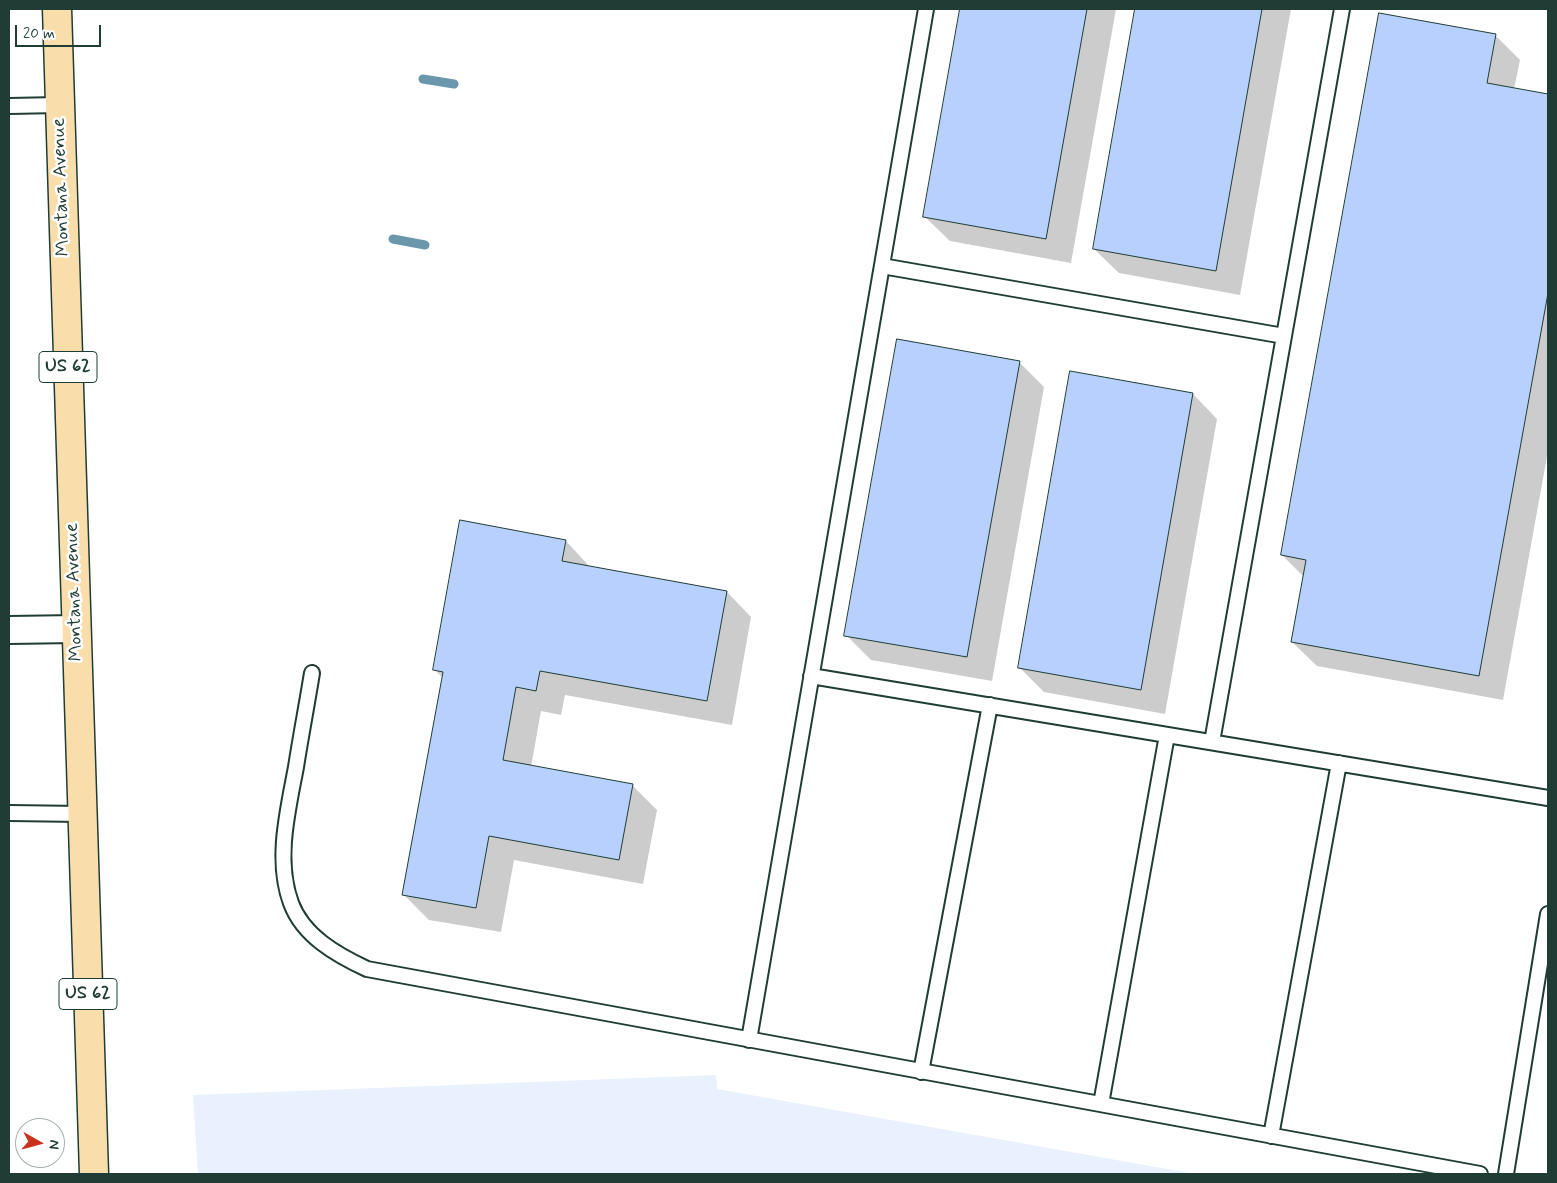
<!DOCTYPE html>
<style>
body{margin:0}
#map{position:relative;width:1557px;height:1183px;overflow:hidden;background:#fff;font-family:Mynerve,sans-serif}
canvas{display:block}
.frame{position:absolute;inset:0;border:10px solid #1f3d34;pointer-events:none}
.north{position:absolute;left:15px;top:1118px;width:50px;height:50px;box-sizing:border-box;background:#fff;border:1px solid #a5b1ae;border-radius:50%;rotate:97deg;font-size:14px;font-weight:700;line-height:20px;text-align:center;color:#1f3d34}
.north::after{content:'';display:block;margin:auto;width:18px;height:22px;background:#c8321e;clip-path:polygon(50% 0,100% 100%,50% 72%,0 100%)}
.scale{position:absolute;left:15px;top:25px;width:86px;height:22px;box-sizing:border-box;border:2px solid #1f3d34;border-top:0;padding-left:6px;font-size:15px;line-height:18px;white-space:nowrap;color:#1f3d34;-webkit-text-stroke:4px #fff;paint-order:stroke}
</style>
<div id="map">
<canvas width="1557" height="1183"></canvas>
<div class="frame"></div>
<div class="north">N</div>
<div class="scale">20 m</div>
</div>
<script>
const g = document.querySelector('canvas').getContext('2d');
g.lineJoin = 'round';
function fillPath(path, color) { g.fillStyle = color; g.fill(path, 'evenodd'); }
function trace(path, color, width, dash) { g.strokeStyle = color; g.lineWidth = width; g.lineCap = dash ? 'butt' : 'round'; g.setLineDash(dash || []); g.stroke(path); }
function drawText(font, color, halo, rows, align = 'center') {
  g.font = font + ' Mynerve,sans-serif'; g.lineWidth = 5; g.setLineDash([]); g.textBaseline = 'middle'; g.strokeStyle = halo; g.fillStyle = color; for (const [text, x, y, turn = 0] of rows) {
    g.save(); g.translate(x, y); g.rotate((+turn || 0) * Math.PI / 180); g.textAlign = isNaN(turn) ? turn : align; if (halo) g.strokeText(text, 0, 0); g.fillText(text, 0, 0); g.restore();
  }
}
const built = new Path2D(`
 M 716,1075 L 717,1089 L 1195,1174 L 198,1174 L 193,1095 Z`);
const shadow = new Path2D(`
 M 961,9 L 1116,9 L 1071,263 L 950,241 L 925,217 Z
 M 1137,9 L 1291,9 L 1240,295 L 1119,273 L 1094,249 Z
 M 1495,35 L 1520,60 L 1514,89 L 1548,95 L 1548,451 L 1503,700 L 1317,666 L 1292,642 L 1304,577 L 1282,555 Z
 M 1019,362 L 1044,387 L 992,681 L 871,660 L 846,635 Z
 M 1193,394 L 1217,419 L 1165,714 L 1044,692 L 1019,667 Z
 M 566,541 L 590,567 L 727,592 L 751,617 L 732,725 L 565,695 L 561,715 L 541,711 L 531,767 L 632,785 L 657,810 L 643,884 L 514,860 L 501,932 L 429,920 L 404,895 L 443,678 L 434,669 Z`);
const stream = new Path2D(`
 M 423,79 L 454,84
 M 393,239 L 425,245`);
const building = new Path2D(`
 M 960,9 L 1087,9 L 1046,239 L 923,217 Z
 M 1135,9 L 1262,9 L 1216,271 L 1093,249 Z
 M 1379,13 L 1496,34 L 1487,83 L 1548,94 L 1548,293 L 1479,676 L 1291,642 L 1306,560 L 1281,555 Z
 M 897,339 L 1020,361 L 967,657 L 844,636 Z
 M 1070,371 L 1193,393 L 1141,690 L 1018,668 Z
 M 460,520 L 566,540 L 562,561 L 727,591 L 707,701 L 540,671 L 536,691 L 516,687 L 503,760 L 633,784 L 619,860 L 489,836 L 476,908 L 402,895 L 443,672 L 433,670 Z`);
const lane = new Path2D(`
 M 9,106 L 59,105
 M 882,266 L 1284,336
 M 312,673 C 307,704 301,735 296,767 C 288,810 275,860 291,903 C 303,936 337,955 367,969 L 1480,1174
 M 811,676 L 1548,798
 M 1212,742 L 1342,9
 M 9,813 L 82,814
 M 749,1040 L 926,9
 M 921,1072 L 990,705
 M 1101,1104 L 1167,735
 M 1271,1136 L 1339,763
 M 1506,1174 L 1548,914`);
const street = new Path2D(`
 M 9,630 L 76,629`);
const highway = new Path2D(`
 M 57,9 L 94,1174`);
const shields = [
 [68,367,58],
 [88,994,58]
];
const shieldNames = [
 ["US 62",68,367],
 ["US 62",88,994]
];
const streetNames = [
 ["Montana Avenue",62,187,-92],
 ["Montana Avenue",75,592,-92]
];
fillPath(built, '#e9f1ff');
fillPath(shadow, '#0003');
trace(stream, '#6b97ac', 9);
fillPath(building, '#b7d0fe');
trace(building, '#1f3d34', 1);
trace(lane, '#1f3d34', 18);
trace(street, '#1f3d34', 30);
trace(highway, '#1f3d34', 31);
trace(lane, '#fff', 14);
trace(street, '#fff', 26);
trace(highway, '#f9deab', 28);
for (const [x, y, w] of shields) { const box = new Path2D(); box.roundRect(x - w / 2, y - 15.5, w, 31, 4); g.fillStyle = '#fff'; g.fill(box); trace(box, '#1f3d34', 1); }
drawText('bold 18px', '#1f3d34', null, shieldNames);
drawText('19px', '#1f3d34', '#fff', streetNames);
</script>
